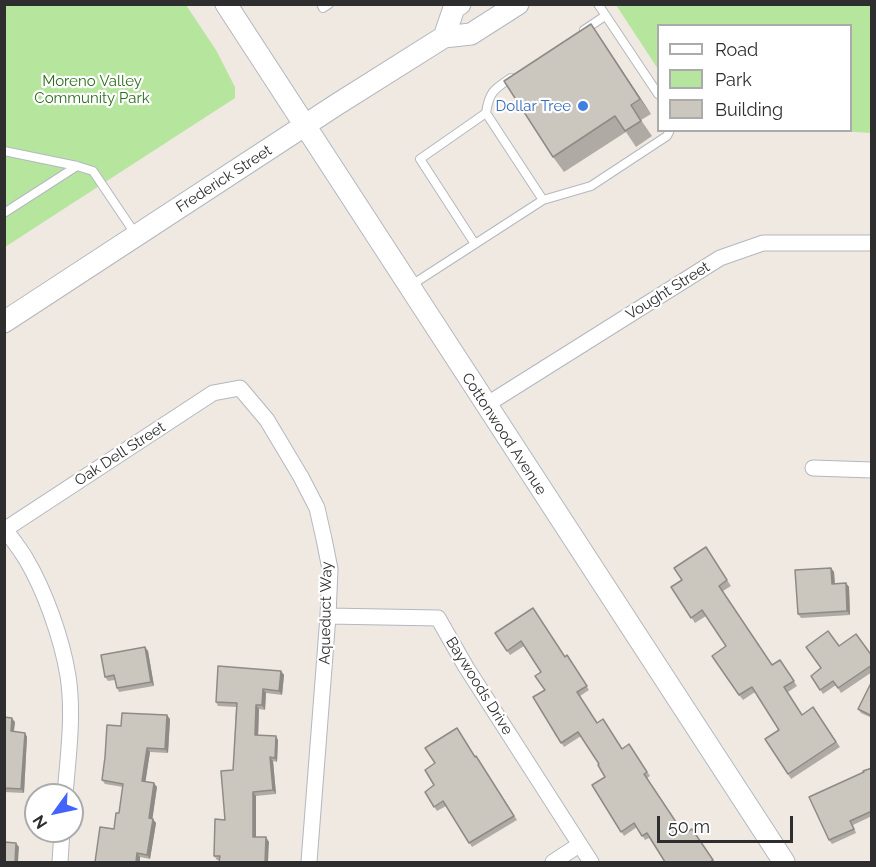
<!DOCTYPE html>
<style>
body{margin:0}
#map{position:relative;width:876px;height:867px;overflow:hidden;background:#efe9e1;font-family:Raleway,sans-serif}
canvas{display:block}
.frame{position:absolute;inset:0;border:6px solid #2e2e2e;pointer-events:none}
.legend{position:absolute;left:657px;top:24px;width:195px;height:108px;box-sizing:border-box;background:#fff;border:2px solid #ababab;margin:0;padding:8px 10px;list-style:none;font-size:18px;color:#2e2e2e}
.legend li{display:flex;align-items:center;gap:12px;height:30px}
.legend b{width:30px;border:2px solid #ababab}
.north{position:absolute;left:24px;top:783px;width:60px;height:60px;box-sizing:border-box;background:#fff;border:2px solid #ababab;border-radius:50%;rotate:237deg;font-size:16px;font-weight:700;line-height:24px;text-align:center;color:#2e2e2e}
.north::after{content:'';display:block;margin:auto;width:21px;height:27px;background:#4264fb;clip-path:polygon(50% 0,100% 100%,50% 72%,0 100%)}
.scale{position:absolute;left:657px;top:816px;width:136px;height:27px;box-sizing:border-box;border:3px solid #2e2e2e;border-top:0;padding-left:8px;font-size:18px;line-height:21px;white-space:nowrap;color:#2e2e2e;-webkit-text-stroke:4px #fff;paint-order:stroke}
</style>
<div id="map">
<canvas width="876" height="867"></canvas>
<div class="frame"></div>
<ul class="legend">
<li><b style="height:8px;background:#fff"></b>Road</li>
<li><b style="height:16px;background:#b6e59e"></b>Park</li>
<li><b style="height:16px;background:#cbc7bf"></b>Building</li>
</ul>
<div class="north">N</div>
<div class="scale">50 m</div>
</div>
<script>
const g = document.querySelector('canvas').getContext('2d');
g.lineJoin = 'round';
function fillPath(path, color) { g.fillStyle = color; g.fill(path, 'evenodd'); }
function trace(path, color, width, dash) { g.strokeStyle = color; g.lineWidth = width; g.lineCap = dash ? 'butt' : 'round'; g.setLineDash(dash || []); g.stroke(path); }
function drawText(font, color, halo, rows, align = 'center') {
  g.font = font + ' Raleway,sans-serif'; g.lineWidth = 4.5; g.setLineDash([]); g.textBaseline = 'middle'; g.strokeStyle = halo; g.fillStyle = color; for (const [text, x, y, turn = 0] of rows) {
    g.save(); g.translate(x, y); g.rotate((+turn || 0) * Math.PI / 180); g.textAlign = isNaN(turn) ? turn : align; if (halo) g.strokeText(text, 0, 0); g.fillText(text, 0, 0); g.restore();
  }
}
const green = new Path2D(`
 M 5,5 L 186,5 L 216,50 L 235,87 L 235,98 L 5,247 Z
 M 616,5 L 871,5 L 871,133 L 840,131 L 850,130 L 850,26 L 658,26 L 658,69 Z`);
const lane = new Path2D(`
 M 321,4 L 323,8 L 329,4
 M 598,4 L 658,94
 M 584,30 L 605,16
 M 511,78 C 494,89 489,92 486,113 L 543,200
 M 4,151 L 77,166 L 93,171 L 136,235
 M 4,213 L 77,166
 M 475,244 L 420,159 L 486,113
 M 410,286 L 543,200 L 591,186 L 667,136 L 670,130`);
const street = new Path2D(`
 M 486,405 L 720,258 L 763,243 L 872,243
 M 813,468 L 872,470
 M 5,529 C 12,539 20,549 26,559 C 45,591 62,639 68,676 C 74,715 68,756 65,795
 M 4,530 L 213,393 L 240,388 L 267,420 L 301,477 L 317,508 L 324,539 L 330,569 L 328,616 L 309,862
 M 328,616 L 438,618 L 466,667 L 591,862
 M 60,862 L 62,831
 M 553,862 L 579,845`);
const secondary = new Path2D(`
 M 226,4 L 784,862
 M 444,37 L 454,8 L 460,4
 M 4,322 L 336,105 L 444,37 L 471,34 L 518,4`);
const wall = new Path2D(`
 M 602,40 L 651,114 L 641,120 L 652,136 L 636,147 L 626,132 L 564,172 L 553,157 Z
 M 706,547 L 731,586 L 723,591 L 772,665 L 780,660 L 797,686 L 788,692 L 802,715 L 813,707 L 840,747 L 791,779 L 765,739 L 779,730 L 755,692 L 743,700 L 739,695 L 726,646 L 706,616 L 695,623 L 671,587 L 682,580 Z
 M 831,568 L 834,572 L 835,584 L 846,583 L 849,587 L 850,615 L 801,618 L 798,614 Z
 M 495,633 L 565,656 L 567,655 L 589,690 L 580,696 L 597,723 L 622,749 L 629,744 L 650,776 L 647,778 L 684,834 L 692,829 L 715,862 L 665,862 L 649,838 L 645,840 L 637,827 L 624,836 L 592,785 L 605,777 L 599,764 L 581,736 L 564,747 L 533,697 L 545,690 L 541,672 L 524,646 L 510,655 Z
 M 839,646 L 872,656 L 872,672 L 841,693 L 836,685 L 823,694 L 811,676 L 821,668 Z
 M 145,647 L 148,651 L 154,686 L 119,692 L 117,688 L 115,680 L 108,681 L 105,677 Z
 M 281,671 L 284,675 L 282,695 L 266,693 L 265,710 L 259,709 L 258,735 L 278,740 L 277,762 L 273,761 L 276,794 L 256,796 L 256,837 L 269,842 L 219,860 L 217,860 L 214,856 L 225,820 L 233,770 L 236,707 L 218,706 L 216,702 Z
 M 872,681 L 872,718 L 861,713 L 858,709 Z
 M 4,717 L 15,722 L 14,732 L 25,733 L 27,737 L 24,793 L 4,792 Z
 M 170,719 L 168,753 L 150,752 L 145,782 L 157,787 L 152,819 L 156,823 L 150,859 L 140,857 L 140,862 L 95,862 L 114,829 L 119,813 L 123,787 L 105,784 L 102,780 L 121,726 Z
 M 475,757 L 479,760 L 517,820 L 472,847 L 446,806 L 437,811 L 425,792 Z
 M 872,768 L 872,816 L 853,825 L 856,833 L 832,844 L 829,840 L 864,772 Z`);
const shadedWall = new Path2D(`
 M 591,24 L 602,40 L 651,114 L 640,99 Z
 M 831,568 L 834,572 L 835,588 L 832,584 Z
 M 846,583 L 849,587 L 850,615 L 847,611 Z
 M 145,647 L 148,651 L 154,686 L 151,682 Z
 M 281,671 L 284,675 L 282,695 L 279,691 Z
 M 263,689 L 266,693 L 265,710 L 262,705 Z
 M 256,705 L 259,709 L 258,739 L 255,735 Z
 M 167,715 L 170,719 L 168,753 L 165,749 Z
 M 12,718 L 15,722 L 13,735 L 11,731 Z
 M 25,733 L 27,737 L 24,793 L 21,789 Z
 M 276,736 L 278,740 L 277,762 L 275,758 Z
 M 147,748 L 150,752 L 145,785 L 142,781 Z
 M 270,757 L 273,761 L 276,794 L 273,790 Z
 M 154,783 L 157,787 L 152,822 L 149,818 Z
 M 253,792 L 256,796 L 256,841 L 253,837 Z
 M 153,819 L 156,823 L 150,859 L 147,855 Z
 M 266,837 L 269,842 L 268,862 L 265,862 Z
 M 16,843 L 19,847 L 18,862 L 15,862 Z
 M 137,853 L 140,857 L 140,862 L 136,862 Z`);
const building = new Path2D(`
 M 591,24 L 640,99 L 631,105 L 641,121 L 625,131 L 615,116 L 553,157 L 504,81 Z
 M 706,547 L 727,580 L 719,586 L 772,665 L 780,660 L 794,681 L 784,687 L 802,715 L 813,707 L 836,742 L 788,774 L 765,739 L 779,730 L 752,687 L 739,695 L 712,656 L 726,646 L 702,610 L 691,618 L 671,587 L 682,580 L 674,568 Z
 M 831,568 L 832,584 L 846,583 L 847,611 L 798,614 L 795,570 Z
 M 533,608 L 565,657 L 567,655 L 587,686 L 577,692 L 597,723 L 603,719 L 622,749 L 629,744 L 647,772 L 644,774 L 684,834 L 692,829 L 713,860 L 710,862 L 665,862 L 647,833 L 642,836 L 634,823 L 621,832 L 592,785 L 605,777 L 598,765 L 599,764 L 578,732 L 561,743 L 533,697 L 545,690 L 535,676 L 541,672 L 521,641 L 507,651 L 495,633 Z
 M 828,631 L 839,646 L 856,634 L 872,656 L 872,665 L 838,688 L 833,681 L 820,690 L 811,676 L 821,668 L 806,647 Z
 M 145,647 L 151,682 L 117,688 L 114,675 L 105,677 L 101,655 Z
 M 218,666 L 281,671 L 279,691 L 263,689 L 262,705 L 256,705 L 255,735 L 276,736 L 275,758 L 270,757 L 273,790 L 253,792 L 253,837 L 266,837 L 265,862 L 219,862 L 220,856 L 214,856 L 215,819 L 225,820 L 221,771 L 233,770 L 237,703 L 216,702 Z
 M 872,681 L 872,716 L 858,709 Z
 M 122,713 L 167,715 L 165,749 L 147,748 L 142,781 L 154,783 L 149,818 L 153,819 L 147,855 L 137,853 L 136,862 L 95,862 L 100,827 L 114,829 L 116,813 L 119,813 L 123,784 L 102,780 L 105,757 L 107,725 L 121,726 Z
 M 4,717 L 12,718 L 11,731 L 25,733 L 21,789 L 4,788 Z
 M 457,728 L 475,757 L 476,756 L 514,816 L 469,843 L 443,801 L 434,807 L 425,792 L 434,785 L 425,770 L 435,763 L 425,748 Z
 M 872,768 L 872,811 L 850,821 L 854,829 L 829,840 L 809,797 L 864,772 L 863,771 Z
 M 4,842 L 16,843 L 15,862 L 4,862 Z`);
const markers = [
 [583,106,6,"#3f7fe0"]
];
const parkNames = [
 ["Moreno Valley",92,81],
 ["Community Park",92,98]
];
const shopNames = [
 ["Dollar Tree",571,106]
];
const streetNames = [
 ["Frederick Street",224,179,-33],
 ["Vought Street",668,291,-32],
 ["Cottonwood Avenue",504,434,57],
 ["Oak Dell Street",120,454,-33],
 ["Aqueduct Way",326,613,-89],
 ["Baywoods Drive",479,686,58]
];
fillPath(green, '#b6e59e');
trace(lane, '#b4b7c1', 10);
trace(street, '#b4b7c1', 17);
trace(secondary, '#b4b7c1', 23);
trace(lane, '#fff', 8);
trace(street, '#fff', 15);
trace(secondary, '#fff', 21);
fillPath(wall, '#afaba4');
fillPath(shadedWall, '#8e8b86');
fillPath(building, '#cbc7bf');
trace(building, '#8e8b86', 1.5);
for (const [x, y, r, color] of markers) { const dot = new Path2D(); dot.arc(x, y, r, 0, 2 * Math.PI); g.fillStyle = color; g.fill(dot); trace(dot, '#fff', 2); }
drawText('15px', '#2c6e1b', '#fff', parkNames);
drawText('15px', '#366cbe', '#fff', shopNames, 'right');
drawText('15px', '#2e2e2e', '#fff', streetNames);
</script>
